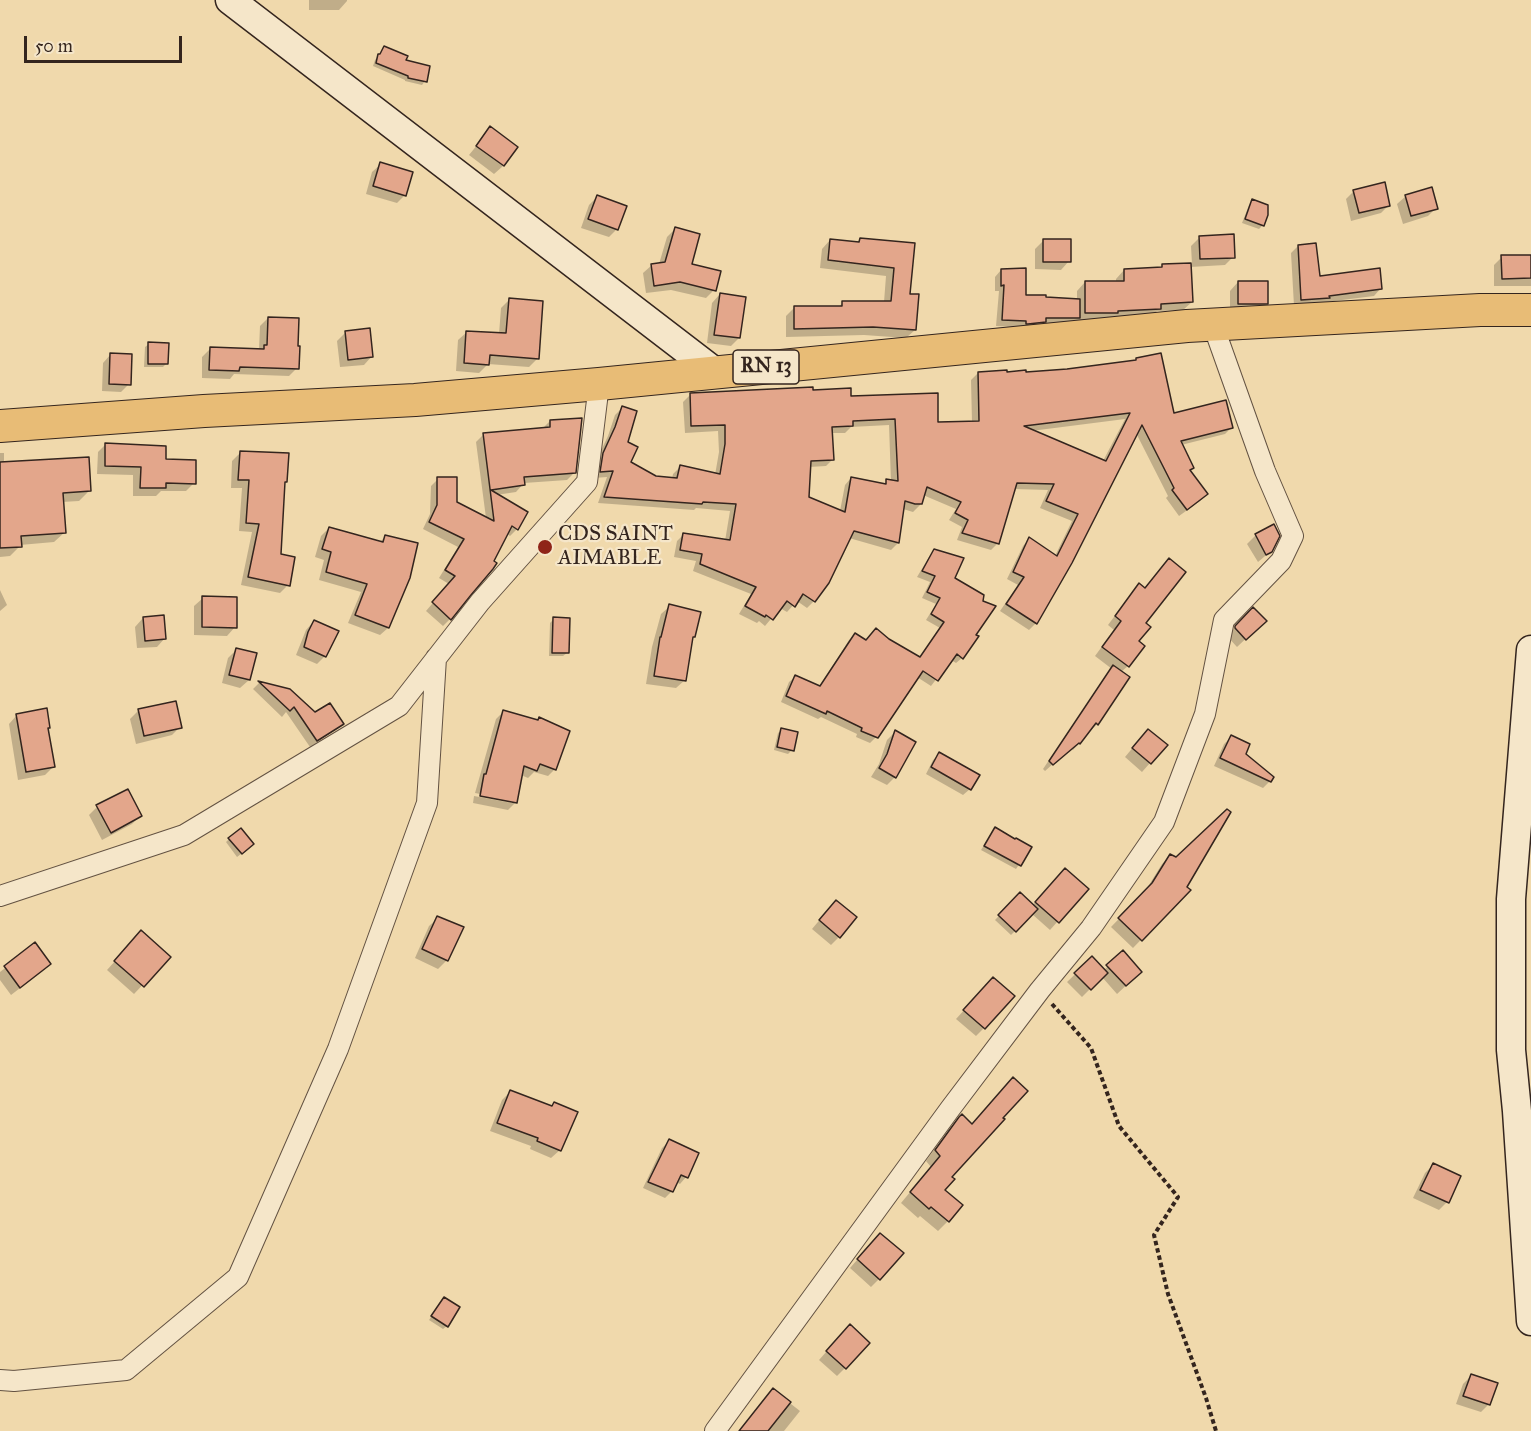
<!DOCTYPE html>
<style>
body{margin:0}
#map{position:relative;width:1531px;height:1431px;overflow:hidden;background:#f0d9ac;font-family:"IM FELL Great Primer",serif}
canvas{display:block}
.scale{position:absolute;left:24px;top:36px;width:158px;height:27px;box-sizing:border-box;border:3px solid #34251e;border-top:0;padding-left:8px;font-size:18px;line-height:21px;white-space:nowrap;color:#34251e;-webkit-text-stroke:4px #f5e6c9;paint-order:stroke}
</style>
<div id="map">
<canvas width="1531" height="1431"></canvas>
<div class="scale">50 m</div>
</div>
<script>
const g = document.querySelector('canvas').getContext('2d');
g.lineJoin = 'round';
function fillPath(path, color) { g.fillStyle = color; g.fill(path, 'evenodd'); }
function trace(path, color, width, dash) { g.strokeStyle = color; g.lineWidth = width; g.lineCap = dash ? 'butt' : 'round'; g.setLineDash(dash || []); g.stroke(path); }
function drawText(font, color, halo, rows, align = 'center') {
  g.font = font + ' "IM FELL Great Primer",serif'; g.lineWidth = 4.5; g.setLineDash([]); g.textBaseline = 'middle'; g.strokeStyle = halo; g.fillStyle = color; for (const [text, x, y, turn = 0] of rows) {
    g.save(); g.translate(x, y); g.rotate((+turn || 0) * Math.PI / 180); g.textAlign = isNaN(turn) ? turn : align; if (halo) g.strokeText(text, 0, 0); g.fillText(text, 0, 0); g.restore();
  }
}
const shadow = new Path2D(`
 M 309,0 L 347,0 L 347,1 L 339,10 L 309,10 Z
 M 384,48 L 404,61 L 425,81 L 422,85 L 405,81 L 405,80 L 373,66 L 375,60 Z
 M 491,128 L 516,147 L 503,166 L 494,174 L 469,155 Z
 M 381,164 L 405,195 L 397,203 L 366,194 L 372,172 Z
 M 1354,191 L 1389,205 L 1381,213 L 1351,221 L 1346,199 Z
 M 1406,196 L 1436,208 L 1428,216 L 1403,224 L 1397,204 Z
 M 597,197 L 617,229 L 609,237 L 581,228 L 589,205 Z
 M 1252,201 L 1263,225 L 1259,229 L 1242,223 L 1249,205 Z
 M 675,229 L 691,265 L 714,290 L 706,298 L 671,290 L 646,293 L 643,273 L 652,265 L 659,264 L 667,237 Z
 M 1200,237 L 1233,257 L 1225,265 L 1190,267 L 1192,302 L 1183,310 L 1157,311 L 1151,317 L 1109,321 L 1075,321 L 1072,324 L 1041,324 L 1038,328 L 996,326 L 999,291 L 995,291 L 995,277 L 1001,270 L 1025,296 L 1077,300 L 1077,291 L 1085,282 L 1116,282 L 1116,279 L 1124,270 L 1159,269 L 1163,266 L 1192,264 L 1191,246 Z
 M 830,240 L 857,243 L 860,240 L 913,244 L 908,295 L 915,330 L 906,338 L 864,335 L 786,337 L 786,316 L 794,308 L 838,308 L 843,302 L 884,302 L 886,276 L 820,268 L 822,249 Z
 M 1044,240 L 1069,261 L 1061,270 L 1035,269 L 1035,249 Z
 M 1298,246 L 1319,278 L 1381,288 L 1374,296 L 1294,306 L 1291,253 Z
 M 1531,256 L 1531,286 L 1494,286 L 1494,265 L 1502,257 Z
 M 1238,282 L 1267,303 L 1258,311 L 1230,311 L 1230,291 Z
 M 720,294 L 739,338 L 731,346 L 707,343 L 712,303 Z
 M 509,300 L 538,358 L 529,367 L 488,364 L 479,373 L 456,371 L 458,340 L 467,332 L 499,334 L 501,308 Z
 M 268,318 L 297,368 L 289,376 L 234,374 L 230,379 L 202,378 L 202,357 L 211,348 L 259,350 L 260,326 Z
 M 345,333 L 372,356 L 364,365 L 340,367 L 337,341 Z
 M 149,344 L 167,363 L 163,367 L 144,367 L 145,347 Z
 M 111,354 L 129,384 L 121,392 L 102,391 L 103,363 Z
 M 1137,359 L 1173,415 L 1232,427 L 1225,434 L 1181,445 L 1192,468 L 1189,471 L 1207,494 L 1200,501 L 1179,516 L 1166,498 L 1168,496 L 1136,433 L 1036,623 L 1029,630 L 1000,611 L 1018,585 L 1007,579 L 1023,546 L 1029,539 L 1055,556 L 1072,521 L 1040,508 L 1048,490 L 1014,489 L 998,543 L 991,550 L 957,540 L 962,527 L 949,520 L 956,509 L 923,495 L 920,505 L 913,512 L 903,509 L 898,543 L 891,550 L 849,538 L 828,582 L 814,601 L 807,608 L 797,601 L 787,612 L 780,608 L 765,626 L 759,621 L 757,623 L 739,614 L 751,594 L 693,571 L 696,561 L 674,557 L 677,541 L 684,534 L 725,541 L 730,511 L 696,508 L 694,510 L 598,503 L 607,477 L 594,478 L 596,461 L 608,436 L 615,415 L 622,408 L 629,463 L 656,477 L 672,479 L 673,474 L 680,467 L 715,475 L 719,452 L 718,431 L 685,433 L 683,402 L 690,395 L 812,392 L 850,398 L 937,423 L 972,423 L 971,380 L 978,373 L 1067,371 L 1134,362 ZM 1125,419 L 1103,461 L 1031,431 ZM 889,425 L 891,482 L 887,481 L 883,485 L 851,478 L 845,485 L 840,511 L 807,498 L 809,467 L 826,466 L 833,459 L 831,433 L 845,433 L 851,427 Z
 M 550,421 L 575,472 L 567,480 L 524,483 L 516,492 L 496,495 L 517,529 L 510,536 L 507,534 L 450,619 L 443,626 L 426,611 L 449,584 L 439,578 L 458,547 L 423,529 L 430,514 L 431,486 L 438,479 L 455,503 L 486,518 L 476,442 L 484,434 L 542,429 Z
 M 106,444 L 164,461 L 194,483 L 186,491 L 161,491 L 156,496 L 133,496 L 133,475 L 97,474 L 98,452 Z
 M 241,452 L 286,481 L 284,483 L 280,556 L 288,585 L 280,593 L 241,585 L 252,532 L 239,531 L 242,488 L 231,488 L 232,461 Z
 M 0,453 L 4,453 L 4,464 L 89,491 L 79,501 L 62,502 L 65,532 L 54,542 L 20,545 L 20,546 L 10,556 L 0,557 Z
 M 1273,526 L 1271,551 L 1258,562 L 1247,544 L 1255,536 Z
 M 329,528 L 379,543 L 385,537 L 388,628 L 380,635 L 348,623 L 361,592 L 319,580 L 324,560 L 315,557 L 321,536 Z
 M 935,551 L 953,579 L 974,635 L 962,658 L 956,663 L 951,660 L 931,686 L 917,677 L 876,737 L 870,743 L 856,737 L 857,734 L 821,717 L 818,719 L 781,702 L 789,682 L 795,677 L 819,687 L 849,640 L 855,635 L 865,642 L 888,640 L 919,658 L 940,628 L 926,620 L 936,604 L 922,598 L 930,582 L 917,577 L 929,557 Z
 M 1161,569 L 1144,623 L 1128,666 L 1121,672 L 1128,677 L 1097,724 L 1073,750 L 1071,748 L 1045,771 L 1043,769 L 1107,674 L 1112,669 L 1095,656 L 1114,630 L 1108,625 L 1131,594 L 1144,589 Z
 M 0,590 L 7,605 L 0,611 Z
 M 203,598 L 235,627 L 227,636 L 194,635 L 194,606 Z
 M 670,606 L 694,636 L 691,639 L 685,680 L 676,688 L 646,684 L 652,647 L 661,614 Z
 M 1253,609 L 1256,629 L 1237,647 L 1227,636 Z
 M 143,618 L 165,638 L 157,647 L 137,648 L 135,627 Z
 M 554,619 L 567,653 L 563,656 L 549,656 L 550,623 Z
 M 314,621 L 325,656 L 317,664 L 296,655 L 306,630 Z
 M 237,649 L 249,680 L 240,688 L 222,683 L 228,658 Z
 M 259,683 L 290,691 L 315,714 L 342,723 L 335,730 L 310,747 L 286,712 L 282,717 L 253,689 Z
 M 138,711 L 180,727 L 172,735 L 136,744 L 130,719 Z
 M 503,712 L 555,769 L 548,776 L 534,772 L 528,778 L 521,775 L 516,802 L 508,810 L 473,803 L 474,796 L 512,803 L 512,800 L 475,793 L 496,719 Z
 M 17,715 L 49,728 L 47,729 L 54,766 L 45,775 L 18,780 L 9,724 Z
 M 782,730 L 792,750 L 788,754 L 774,750 L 778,733 Z
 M 895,732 L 895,777 L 887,785 L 871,777 L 879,764 L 887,740 Z
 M 1231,737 L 1244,754 L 1270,781 L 1263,788 L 1214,766 L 1224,744 Z
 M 1140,739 L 1165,746 L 1142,772 L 1125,757 Z
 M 940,754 L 970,789 L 963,795 L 926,774 L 933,760 Z
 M 97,807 L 140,816 L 132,824 L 102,840 L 89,815 Z
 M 992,833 L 1030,848 L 1016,869 L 981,850 Z
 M 229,839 L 249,848 L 237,857 L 226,842 Z
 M 1170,856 L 1177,859 L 1185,887 L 1189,890 L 1133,948 L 1111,927 L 1144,893 L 1162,864 Z
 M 1056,878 L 1058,921 L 1050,930 L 1032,914 L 1011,935 L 995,920 L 1020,894 L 1032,906 Z
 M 828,910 L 839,937 L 831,945 L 812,929 Z
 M 438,918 L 447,960 L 438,969 L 415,958 L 429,926 Z
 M 133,941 L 169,957 L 134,994 L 107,970 Z
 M 35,945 L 49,964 L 41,972 L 11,995 L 0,980 L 0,972 Z
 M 1122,953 L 1132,980 L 1117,994 L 1102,977 L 1082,997 L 1067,982 L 1092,958 L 1103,971 Z
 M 985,987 L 984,1028 L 976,1036 L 956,1019 Z
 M 510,1092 L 550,1107 L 554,1104 L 560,1150 L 551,1158 L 530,1149 L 531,1146 L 490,1131 L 502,1100 Z
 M 962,1116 L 972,1125 L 943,1190 L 948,1221 L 938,1231 L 920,1216 L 918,1218 L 901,1203 L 931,1167 L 926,1161 L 949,1129 Z
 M 669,1141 L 686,1177 L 680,1184 L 676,1182 L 672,1191 L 665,1198 L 643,1188 L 662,1148 Z
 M 1433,1165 L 1447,1202 L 1439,1210 L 1413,1198 L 1425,1173 Z
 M 872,1243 L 879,1279 L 871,1287 L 850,1268 Z
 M 444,1298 L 447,1326 L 443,1329 L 429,1320 Z
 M 841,1335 L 845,1368 L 837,1376 L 819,1360 Z
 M 1471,1376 L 1489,1404 L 1481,1412 L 1456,1404 L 1463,1384 Z
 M 773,1390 L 800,1411 L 784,1431 L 739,1431 Z`);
const building = new Path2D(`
 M 384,46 L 408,56 L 406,60 L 430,66 L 427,82 L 408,78 L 408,76 L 376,63 L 378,54 L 380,54 Z
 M 490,126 L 518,147 L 504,166 L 476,146 Z
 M 380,162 L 413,172 L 406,196 L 373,186 Z
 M 1385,182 L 1390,206 L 1359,213 L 1353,190 Z
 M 1432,187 L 1438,209 L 1411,216 L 1405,195 Z
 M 597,195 L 627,206 L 618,230 L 588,219 Z
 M 1252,199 L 1268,205 L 1268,215 L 1264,226 L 1245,219 Z
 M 675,227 L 700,234 L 692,264 L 721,271 L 716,291 L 680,282 L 654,286 L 651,264 L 665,262 Z
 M 1234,234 L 1235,258 L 1200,259 L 1199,236 Z
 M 860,238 L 915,243 L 910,294 L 919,294 L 916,330 L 873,327 L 794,329 L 794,306 L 842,306 L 842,301 L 891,301 L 894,268 L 828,260 L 830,239 L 859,242 Z
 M 1043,239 L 1071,239 L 1071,262 L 1043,262 Z
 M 1316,243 L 1320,276 L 1380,268 L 1382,289 L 1329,296 L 1330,298 L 1301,300 L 1298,245 Z
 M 1501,255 L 1531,255 L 1531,278 L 1502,279 Z
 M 1191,263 L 1193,302 L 1161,304 L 1161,309 L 1118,311 L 1118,313 L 1085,313 L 1085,281 L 1124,281 L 1124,269 L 1162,267 L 1162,264 Z
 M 1026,268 L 1026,295 L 1046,295 L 1046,297 L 1080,299 L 1080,318 L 1046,318 L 1046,322 L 1028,324 L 1026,324 L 1026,321 L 1002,320 L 1004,285 L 1001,286 L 1001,269 Z
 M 1238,281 L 1268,281 L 1268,304 L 1238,304 Z
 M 720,293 L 746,297 L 740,338 L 714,335 Z
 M 509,298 L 543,301 L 539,359 L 490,355 L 489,365 L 464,363 L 466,331 L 506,333 Z
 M 268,317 L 299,318 L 298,346 L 300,346 L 299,369 L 240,367 L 239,371 L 209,370 L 210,347 L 264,349 L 264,345 L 267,345 Z
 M 370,328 L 373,357 L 348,360 L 345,331 Z
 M 148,342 L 169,343 L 168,364 L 148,364 Z
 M 110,353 L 132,354 L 131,385 L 109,384 Z
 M 1161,353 L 1174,413 L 1226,400 L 1233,428 L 1181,441 L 1194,468 L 1190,470 L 1208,494 L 1187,510 L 1172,490 L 1174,488 L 1142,425 L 1072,563 L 1037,624 L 1006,604 L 1024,577 L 1013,572 L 1029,537 L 1057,556 L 1078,514 L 1046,501 L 1054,484 L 1017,483 L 999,544 L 962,533 L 968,520 L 955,513 L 961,502 L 927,487 L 922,504 L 915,504 L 905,501 L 899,543 L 854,531 L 829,583 L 815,602 L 803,594 L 795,607 L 787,601 L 773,620 L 766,615 L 765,617 L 745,606 L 756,587 L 700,564 L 702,554 L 680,550 L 683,533 L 730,540 L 736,504 L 703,502 L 702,504 L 604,497 L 613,471 L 600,472 L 603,453 L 615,427 L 622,406 L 637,411 L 628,442 L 638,447 L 631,462 L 656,476 L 677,478 L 680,465 L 720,474 L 725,444 L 725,425 L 691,426 L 690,393 L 813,387 L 813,390 L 851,388 L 851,396 L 938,393 L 938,422 L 979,421 L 978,372 L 1007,370 L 1007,372 L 1026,370 L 1026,372 L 1067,369 L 1136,360 L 1136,358 ZM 1130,413 L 1106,461 L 1024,426 ZM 895,419 L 898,481 L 886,479 L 886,484 L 851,477 L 845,512 L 809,497 L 811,461 L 834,460 L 832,427 L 853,426 L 853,421 Z
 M 582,418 L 576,473 L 524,477 L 525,485 L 491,490 L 528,512 L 518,530 L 512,526 L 494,561 L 497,563 L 493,569 L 471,595 L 451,620 L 432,602 L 455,576 L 445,570 L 464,539 L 429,522 L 437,505 L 437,477 L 457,477 L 457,502 L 494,521 L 483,433 L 550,427 L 550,420 Z
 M 105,443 L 166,446 L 166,459 L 196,460 L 196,484 L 166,483 L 166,488 L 140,488 L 141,467 L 105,466 Z
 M 240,451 L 289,453 L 287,482 L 285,482 L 281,554 L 295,557 L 290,586 L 248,577 L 259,524 L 246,523 L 249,480 L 238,480 Z
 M 89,457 L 91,491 L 63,493 L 66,533 L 21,536 L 22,547 L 0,548 L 0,462 Z
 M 1274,524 L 1280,536 L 1272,552 L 1266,555 L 1255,534 Z
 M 329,527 L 383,542 L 385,535 L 418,543 L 410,578 L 389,628 L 355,615 L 367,584 L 326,572 L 331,552 L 322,549 Z
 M 934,549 L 964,558 L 955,578 L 984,595 L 983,601 L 996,606 L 976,635 L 979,636 L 963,659 L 957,654 L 938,681 L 923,671 L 878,738 L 861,731 L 862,728 L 827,711 L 826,714 L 786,696 L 795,675 L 820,686 L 855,633 L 866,640 L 876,628 L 889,639 L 920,657 L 944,622 L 931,614 L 940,598 L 927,592 L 935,576 L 922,571 Z
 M 1169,558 L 1186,572 L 1146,623 L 1151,627 L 1139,641 L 1145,646 L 1129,667 L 1102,647 L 1121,621 L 1115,616 L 1139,583 L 1145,588 Z
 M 202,596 L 237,597 L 237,628 L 202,627 Z
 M 669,604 L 701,612 L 695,637 L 693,637 L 686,681 L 654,676 L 660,637 L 661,637 Z
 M 1253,607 L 1267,621 L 1246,640 L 1235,628 L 1235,626 Z
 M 164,615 L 166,639 L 145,641 L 143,617 Z
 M 553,617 L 570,618 L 569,653 L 552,653 Z
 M 314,620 L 339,631 L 326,657 L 304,647 L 308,632 Z
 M 236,648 L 257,653 L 250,680 L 229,675 Z
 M 1113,665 L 1130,677 L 1098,725 L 1096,723 L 1080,744 L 1079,743 L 1053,765 L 1049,761 Z
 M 258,681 L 290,689 L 315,712 L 330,703 L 344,724 L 317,741 L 294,707 L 290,711 Z
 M 176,701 L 182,728 L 144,736 L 138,709 Z
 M 47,708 L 50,728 L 48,728 L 55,767 L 26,772 L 16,714 Z
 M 503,710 L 538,720 L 539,717 L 570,731 L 556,770 L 540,764 L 537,771 L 524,766 L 517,803 L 480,796 L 484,774 L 486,774 Z
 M 781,728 L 798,732 L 794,751 L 777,747 Z
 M 1148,729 L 1168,745 L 1151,764 L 1132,748 Z
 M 895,730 L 916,742 L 896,778 L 879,768 L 887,754 Z
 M 1231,735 L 1250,744 L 1246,754 L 1274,777 L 1271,782 L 1220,758 Z
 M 939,752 L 980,775 L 971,790 L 931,767 Z
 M 128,789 L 142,816 L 111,833 L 96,805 Z
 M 1227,809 L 1231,812 L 1187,887 L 1191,890 L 1142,941 L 1118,918 L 1152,883 L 1170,854 L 1176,857 Z
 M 995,827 L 1015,839 L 1016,838 L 1032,847 L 1021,866 L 984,846 Z
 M 241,828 L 254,844 L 242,854 L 228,838 Z
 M 1065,868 L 1089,889 L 1059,923 L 1035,902 Z
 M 1020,892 L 1038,909 L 1016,932 L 998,915 Z
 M 836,900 L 857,917 L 840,938 L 819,920 Z
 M 437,916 L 464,927 L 448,961 L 422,949 Z
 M 141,930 L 171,957 L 144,987 L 114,961 Z
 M 35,942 L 51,964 L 20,988 L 4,966 Z
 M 1123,950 L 1142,972 L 1126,986 L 1106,965 Z
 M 1092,956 L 1108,973 L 1091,990 L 1074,973 Z
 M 993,977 L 1015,996 L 985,1029 L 963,1010 Z
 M 1013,1077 L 1028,1091 L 1003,1118 L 1005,1119 L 952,1177 L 955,1179 L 945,1190 L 963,1205 L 949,1222 L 931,1207 L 929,1209 L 910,1192 L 940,1156 L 935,1150 L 959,1117 L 962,1114 L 972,1124 Z
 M 510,1090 L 552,1106 L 554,1102 L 578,1112 L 561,1151 L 537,1141 L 538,1138 L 497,1123 Z
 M 669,1139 L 699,1153 L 688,1178 L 681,1175 L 673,1192 L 648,1182 Z
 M 1433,1163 L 1461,1176 L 1449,1203 L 1420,1190 Z
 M 880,1233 L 904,1253 L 880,1280 L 857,1259 Z
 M 444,1297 L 460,1307 L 448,1327 L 431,1316 Z
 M 850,1324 L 870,1343 L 846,1369 L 826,1351 Z
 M 1471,1374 L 1498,1383 L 1490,1405 L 1463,1396 Z
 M 773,1388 L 791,1402 L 768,1431 L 739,1431 Z`);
const path = new Path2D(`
 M 1052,1004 L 1091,1048 L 1119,1126 L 1178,1197 L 1154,1235 L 1168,1294 L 1206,1398 L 1216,1431`);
const street = new Path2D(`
 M 0,896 L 184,835 L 399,706 L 480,602 L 587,482 L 599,384
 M 0,1380 L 14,1381 L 126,1370 L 238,1277 L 338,1049 L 427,803 L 436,658
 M 715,1431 L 950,1109 L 1040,990 L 1091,928 L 1164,822 L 1205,714 L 1224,620 L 1281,561 L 1293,536 L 1265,471 L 1213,325`);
const secondary = new Path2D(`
 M 230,0 L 715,372
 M 1531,650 L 1511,899 L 1511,1050 L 1517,1111 L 1531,1321`);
const primary = new Path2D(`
 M 0,426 L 204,411 L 415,400 L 599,384 L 1187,326 L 1480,310 L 1531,310`);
const markers = [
 [545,547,8,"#8f2418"]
];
const shields = [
 [766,367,66]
];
const shieldNames = [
 ["RN 13",766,367]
];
const poiNames = [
 ["CDS SAINT",558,535],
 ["AIMABLE",558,559]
];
fillPath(shadow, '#0003');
fillPath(building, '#e3a68b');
trace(building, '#34251e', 1.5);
trace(street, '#635242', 22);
trace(secondary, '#34251e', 31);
trace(primary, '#34251e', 34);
trace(path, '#34251e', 4, [4.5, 3]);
trace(street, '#f5e6c9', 20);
trace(secondary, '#f5e6c9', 28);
trace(primary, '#e8bc76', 32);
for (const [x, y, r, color] of markers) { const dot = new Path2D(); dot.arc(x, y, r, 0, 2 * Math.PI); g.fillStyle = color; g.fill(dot); trace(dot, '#f5e6c9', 2); }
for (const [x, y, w] of shields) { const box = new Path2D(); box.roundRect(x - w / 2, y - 17, w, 34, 4.5); g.fillStyle = '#f5e6c9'; g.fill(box); trace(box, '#34251e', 1.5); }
drawText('bold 20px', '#34251e', null, shieldNames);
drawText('21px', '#34251e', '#f5e6c9', poiNames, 'left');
</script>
